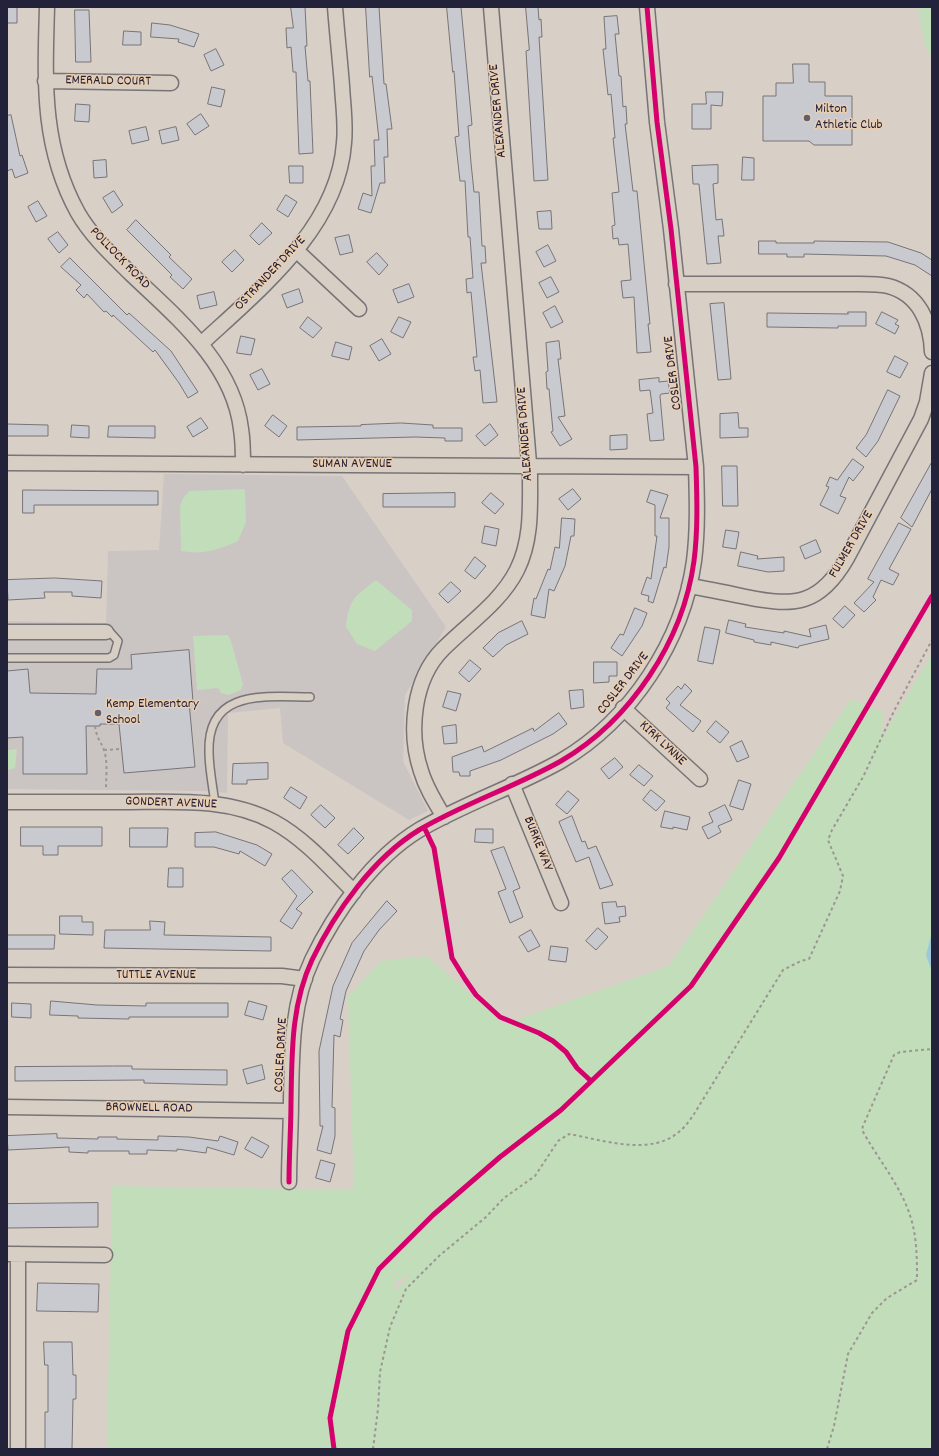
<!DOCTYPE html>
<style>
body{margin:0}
#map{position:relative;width:939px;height:1456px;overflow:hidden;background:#d8cfc7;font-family:Dekko,sans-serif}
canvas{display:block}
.frame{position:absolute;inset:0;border:8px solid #22223b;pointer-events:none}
</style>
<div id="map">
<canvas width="939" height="1456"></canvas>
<div class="frame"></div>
</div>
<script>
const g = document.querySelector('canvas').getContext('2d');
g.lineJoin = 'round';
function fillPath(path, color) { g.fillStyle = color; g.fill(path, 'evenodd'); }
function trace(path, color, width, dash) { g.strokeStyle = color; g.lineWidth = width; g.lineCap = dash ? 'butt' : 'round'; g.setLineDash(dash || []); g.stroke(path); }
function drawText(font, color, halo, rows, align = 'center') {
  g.font = font + ' Dekko,sans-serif'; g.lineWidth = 3; g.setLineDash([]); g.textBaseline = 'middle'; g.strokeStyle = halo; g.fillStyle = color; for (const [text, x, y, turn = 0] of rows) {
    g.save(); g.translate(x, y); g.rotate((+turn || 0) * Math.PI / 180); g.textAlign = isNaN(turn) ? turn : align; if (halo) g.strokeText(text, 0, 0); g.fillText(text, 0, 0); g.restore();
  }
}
const built = new Path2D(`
 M 164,474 L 342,476 L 446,627 L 405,695 L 403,761 L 428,811 L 409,820 L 283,743 L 280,708 L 228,713 L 227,793 L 205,791 L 7,789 L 7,621 L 106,623 L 108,551 L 159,550 Z`);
const green = new Path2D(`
 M 918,7 L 932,7 L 932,59 L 924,42 Z
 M 245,489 L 246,522 L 238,541 C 218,550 203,555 181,551 L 180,507 L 182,500 L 189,491 Z
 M 376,580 L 412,610 L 412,621 L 375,651 L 357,644 L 346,627 C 349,599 354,597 376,580 Z
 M 228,635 L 231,641 L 243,684 L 241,690 L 229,695 L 221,693 L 218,688 L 197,690 L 193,636 Z
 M 932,654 L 932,1449 L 107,1449 L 112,1186 L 354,1190 L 348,996 L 381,961 L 427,956 L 504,1024 L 669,966 L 851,699 L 883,712 L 882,738 ZM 410,1275 L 410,1276 L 394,1291 L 396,1281 Z
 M 17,749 L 15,768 L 7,770 L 7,750 Z`);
const water = new Path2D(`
 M 932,932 L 932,972 L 926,955 Z`);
const building = new Path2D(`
 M 7,7 L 17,7 L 17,23 L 7,23 Z
 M 291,7 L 305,7 L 307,46 L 305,46 L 308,81 L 310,81 L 313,153 L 299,154 L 296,72 L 293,72 L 291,47 L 287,48 L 286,28 L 293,28 Z
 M 366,7 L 379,7 L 384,84 L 386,84 L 392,129 L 387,129 L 388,157 L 384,157 L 385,183 L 380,183 L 371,213 L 358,209 L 363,193 L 372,196 L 371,166 L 375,166 L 374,140 L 379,140 L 372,76 L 370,77 Z
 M 447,7 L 461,7 L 472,125 L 468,126 L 471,163 L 474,192 L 479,192 L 482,246 L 485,246 L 486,263 L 481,263 L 497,402 L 483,403 L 480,370 L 475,371 L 473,357 L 477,357 L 471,292 L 467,293 L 466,279 L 473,278 L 470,237 L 468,237 L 465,181 L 460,181 L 457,154 L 455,137 L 459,136 L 454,71 L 453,72 Z
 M 526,7 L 538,7 L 539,20 L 541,19 L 542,37 L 539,37 L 548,180 L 534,181 L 526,51 L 529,50 Z
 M 75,10 L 89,10 L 91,62 L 76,62 Z
 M 617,16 L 619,34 L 615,34 L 619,76 L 621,76 L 623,107 L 626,106 L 627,124 L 625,124 L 633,191 L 637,191 L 650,324 L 648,324 L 651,352 L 637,353 L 634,297 L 623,298 L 621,281 L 631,280 L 628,244 L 619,245 L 618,238 L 613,239 L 612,226 L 615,225 L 612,193 L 619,192 L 613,138 L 615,138 L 611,94 L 608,95 L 603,49 L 606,49 L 604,17 Z
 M 152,23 L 170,25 L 199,34 L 194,47 L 178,42 L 179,39 L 151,37 Z
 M 124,31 L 141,32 L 141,45 L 123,45 Z
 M 216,49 L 224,65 L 211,71 L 204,55 Z
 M 793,64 L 809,64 L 809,82 L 825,82 L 825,96 L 852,96 L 852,145 L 814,145 L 809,141 L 763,141 L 763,96 L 776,96 L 776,83 L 793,83 Z
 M 212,87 L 225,90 L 221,107 L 208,104 Z
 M 706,92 L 723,92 L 722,106 L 711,105 L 711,129 L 692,129 L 692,104 L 706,104 Z
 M 76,104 L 90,105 L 89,122 L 75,121 Z
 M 201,114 L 209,126 L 195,135 L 187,124 Z
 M 11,115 L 20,156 L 22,155 L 28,173 L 15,178 L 12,169 L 7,171 L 7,116 Z
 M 146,127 L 149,140 L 132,144 L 129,131 Z
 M 176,127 L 179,140 L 162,144 L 159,131 Z
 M 743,157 L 754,158 L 754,180 L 742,180 Z
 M 106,160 L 107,177 L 94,178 L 93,161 Z
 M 718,165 L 718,183 L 713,184 L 716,220 L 722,219 L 724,236 L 718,236 L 721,263 L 707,264 L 699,184 L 693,184 L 692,166 Z
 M 289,166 L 303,166 L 303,183 L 290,183 Z
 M 114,191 L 123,205 L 112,213 L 103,198 Z
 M 286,195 L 297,202 L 288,217 L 277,210 Z
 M 38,201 L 47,216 L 36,222 L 28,207 Z
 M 551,211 L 552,229 L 539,229 L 537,212 Z
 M 136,220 L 171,255 L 169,257 L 192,279 L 183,289 L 170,277 L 172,275 L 127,230 Z
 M 262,223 L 272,233 L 259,245 L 250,236 Z
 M 58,232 L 68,245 L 59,253 L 48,239 Z
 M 349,235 L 353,252 L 340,255 L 335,238 Z
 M 759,241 L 776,241 L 776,243 L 814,243 L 814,241 L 888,242 L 921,253 L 932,260 L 932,276 L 915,265 L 886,256 L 804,254 L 804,257 L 787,257 L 787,254 L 759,254 Z
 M 548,245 L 556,261 L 544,267 L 536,252 Z
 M 235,250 L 244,260 L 232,272 L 222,262 Z
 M 377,253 L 388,265 L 379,275 L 367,262 Z
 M 70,258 L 127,315 L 129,313 L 171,351 L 198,392 L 188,398 L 179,383 L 155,350 L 153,352 L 113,315 L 112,317 L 106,311 L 104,312 L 87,294 L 84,298 L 76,290 L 81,285 L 61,267 Z
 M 551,277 L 559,292 L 547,298 L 539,283 Z
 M 409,284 L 414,297 L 398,303 L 393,290 Z
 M 299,289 L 303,302 L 287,308 L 282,295 Z
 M 214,292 L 217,305 L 200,309 L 197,296 Z
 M 724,303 L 731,379 L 718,380 L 710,304 Z
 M 555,306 L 563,322 L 551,328 L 543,313 Z
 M 848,312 L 866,312 L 866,326 L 838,326 L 838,328 L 767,327 L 767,313 L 848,314 Z
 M 882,312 L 898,320 L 895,324 L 899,326 L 895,334 L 876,324 Z
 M 308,317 L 322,328 L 313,338 L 300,328 Z
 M 399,317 L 411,322 L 403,338 L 391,332 Z
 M 241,336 L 255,339 L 251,355 L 237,353 Z
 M 382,339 L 391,354 L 379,361 L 370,346 Z
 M 559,341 L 561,359 L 558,359 L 565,416 L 558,417 L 572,439 L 560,446 L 551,432 L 553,431 L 549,389 L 547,389 L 546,372 L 548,371 L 546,343 Z
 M 336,342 L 352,347 L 349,360 L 332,356 Z
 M 895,356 L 908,363 L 900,378 L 887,372 Z
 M 262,369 L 270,384 L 258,390 L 250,375 Z
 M 659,378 L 659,382 L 668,381 L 670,393 L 661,394 L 660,396 L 664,440 L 650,441 L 647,414 L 653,413 L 650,390 L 640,391 L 639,380 Z
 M 888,390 L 900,396 L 878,441 L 866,457 L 856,448 L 866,435 Z
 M 738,413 L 739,428 L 748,428 L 748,437 L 720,438 L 720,414 Z
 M 273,415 L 287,426 L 279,437 L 265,426 Z
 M 201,418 L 208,428 L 193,437 L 187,427 Z
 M 401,423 L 433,425 L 433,428 L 462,428 L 462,441 L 445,441 L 445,438 L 415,437 L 297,440 L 297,427 L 361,426 L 361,425 Z
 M 7,424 L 48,425 L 48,436 L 7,436 Z
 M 490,424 L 498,435 L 485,446 L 476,436 Z
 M 72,425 L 89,426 L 89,438 L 71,437 Z
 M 109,426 L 155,426 L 155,438 L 108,437 Z
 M 627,435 L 627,449 L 610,450 L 610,436 Z
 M 853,459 L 864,467 L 853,481 L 849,477 L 840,496 L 846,498 L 838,514 L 820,505 L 829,487 L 826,486 L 830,477 L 837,480 Z
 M 932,462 L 932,489 L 912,527 L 901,518 Z
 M 722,466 L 737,466 L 738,506 L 723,506 Z
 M 573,489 L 581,499 L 568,510 L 559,499 Z
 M 23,490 L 158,491 L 158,505 L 34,505 L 34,513 L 23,513 Z
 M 651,490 L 668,495 L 660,518 L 669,518 L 669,547 L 666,568 L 664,567 L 653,603 L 648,601 L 649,596 L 641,594 L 647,577 L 651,579 L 657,536 L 655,536 L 655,505 L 647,502 Z
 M 455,493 L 455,507 L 383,507 L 383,494 Z
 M 491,493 L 504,504 L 495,514 L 482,503 Z
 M 562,518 L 575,519 L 574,536 L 571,536 L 565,566 L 554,591 L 549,589 L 545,618 L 531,615 L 534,598 L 536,599 L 548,569 L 550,570 L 555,547 L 559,548 Z
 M 899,523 L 911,529 L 889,569 L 899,574 L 893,585 L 881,580 L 873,597 L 876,600 L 864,612 L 854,603 L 874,582 L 868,579 Z
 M 485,526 L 499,529 L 496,546 L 482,543 Z
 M 726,530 L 739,532 L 736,549 L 723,547 Z
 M 816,540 L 821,552 L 805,559 L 800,547 Z
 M 741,552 L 758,556 L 757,559 L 784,557 L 784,571 L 768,572 L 738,566 Z
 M 475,557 L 486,566 L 475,579 L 465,571 Z
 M 55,578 L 102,581 L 101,598 L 72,596 L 72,592 L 44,592 L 45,598 L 8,600 L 7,580 Z
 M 451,582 L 461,591 L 448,603 L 439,594 Z
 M 845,606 L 855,615 L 843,628 L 833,619 Z
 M 635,608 L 647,613 L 642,626 L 622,656 L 611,648 L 620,634 L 623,635 Z
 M 729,620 L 746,624 L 745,627 L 784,633 L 784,631 L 811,637 L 809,629 L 826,625 L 829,639 L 799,646 L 798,648 L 771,642 L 771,645 L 754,642 L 754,640 L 726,633 Z
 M 522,621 L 528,634 L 506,645 L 493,657 L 483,648 L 498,633 Z
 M 705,627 L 720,630 L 713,664 L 698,661 Z
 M 189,650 L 193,702 L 189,702 L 195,767 L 124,773 L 119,724 L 100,724 L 100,726 L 86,726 L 87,774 L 23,774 L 23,737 L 7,738 L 7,671 L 28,669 L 30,693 L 96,694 L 97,669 L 132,669 L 131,655 Z
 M 470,660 L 481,669 L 469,682 L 459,673 Z
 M 594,662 L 617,662 L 617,676 L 609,676 L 609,682 L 594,683 Z
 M 685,684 L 692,691 L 680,705 L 701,721 L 693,732 L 666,708 L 670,703 L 666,699 L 678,686 L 681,689 Z
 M 583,690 L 584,707 L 571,709 L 569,691 Z
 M 448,691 L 461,694 L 456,711 L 443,707 Z
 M 559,713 L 567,724 L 553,734 L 501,760 L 470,771 L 470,776 L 460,776 L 459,772 L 453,772 L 452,757 L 482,746 L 484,752 L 533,728 L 534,731 Z
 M 716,721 L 729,732 L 720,743 L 707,732 Z
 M 456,725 L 457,743 L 444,744 L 442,727 Z
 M 742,741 L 749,757 L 737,762 L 730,747 Z
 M 615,758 L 623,767 L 609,779 L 601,769 Z
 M 268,763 L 268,779 L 247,780 L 247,784 L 232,784 L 233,764 Z
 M 639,765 L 653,776 L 644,786 L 630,775 Z
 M 739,780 L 751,784 L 743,810 L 730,806 Z
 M 291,787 L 307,797 L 300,809 L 284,798 Z
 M 651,790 L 665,801 L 656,811 L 643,800 Z
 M 568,791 L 579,800 L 567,814 L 556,805 Z
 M 321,805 L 335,818 L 325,828 L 311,815 Z
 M 725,805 L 732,820 L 718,826 L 721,832 L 708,839 L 702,827 L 713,822 L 709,813 Z
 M 665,811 L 690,817 L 687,830 L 673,827 L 673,829 L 661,827 Z
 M 572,816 L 582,842 L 585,841 L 588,849 L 596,846 L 613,885 L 600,889 L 589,857 L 576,862 L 559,822 Z
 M 21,827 L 102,827 L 102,846 L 58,846 L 58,855 L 43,855 L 43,846 L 21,846 Z
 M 130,828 L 168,828 L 167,847 L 130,847 Z
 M 354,828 L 364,838 L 348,854 L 338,845 Z
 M 476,829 L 493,829 L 493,843 L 475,842 Z
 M 216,832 L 257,845 L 272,854 L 265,866 L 240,851 L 239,854 L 214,847 L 195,847 L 195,833 Z
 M 504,847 L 520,888 L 513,891 L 523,917 L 510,923 L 498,892 L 506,889 L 491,851 Z
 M 169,868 L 183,868 L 183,887 L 168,887 Z
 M 292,870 L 313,892 L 296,909 L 302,913 L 292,929 L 280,921 L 297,896 L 282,879 Z
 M 387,901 L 397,911 L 379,930 L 364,951 L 346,991 L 340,1019 L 343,1020 L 340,1037 L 334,1035 L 332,1107 L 335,1108 L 335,1136 L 331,1154 L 317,1150 L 323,1126 L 320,1126 L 319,1051 L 333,986 L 352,943 Z
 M 616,902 L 617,907 L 625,906 L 626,916 L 619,917 L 620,922 L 605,924 L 602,903 Z
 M 60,916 L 82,916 L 82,922 L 93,922 L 93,935 L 60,934 Z
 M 150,921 L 165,922 L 164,935 L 271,937 L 271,951 L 104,948 L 105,930 L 150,930 Z
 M 598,928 L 608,937 L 596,950 L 586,941 Z
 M 531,930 L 540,946 L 528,952 L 519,937 Z
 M 7,935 L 55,935 L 54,949 L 7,949 Z
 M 551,946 L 568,948 L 566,962 L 549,960 Z
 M 51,1001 L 97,1005 L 146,1006 L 146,1003 L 228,1003 L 228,1017 L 129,1017 L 129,1019 L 78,1018 L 78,1016 L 50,1015 Z
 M 249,1001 L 267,1006 L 263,1020 L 245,1015 Z
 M 12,1003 L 31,1004 L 31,1018 L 12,1017 Z
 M 262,1065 L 265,1079 L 247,1084 L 243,1070 Z
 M 113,1066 L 132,1066 L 132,1069 L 227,1070 L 227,1085 L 144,1083 L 144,1080 L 15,1081 L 15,1067 Z
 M 57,1134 L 57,1138 L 98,1139 L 98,1137 L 117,1137 L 117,1139 L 158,1140 L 158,1136 L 189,1137 L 218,1141 L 220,1136 L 238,1142 L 234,1155 L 207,1147 L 206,1153 L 177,1149 L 177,1151 L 147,1150 L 147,1154 L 129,1154 L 129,1151 L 88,1151 L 88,1153 L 69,1152 L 69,1147 L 8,1150 L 7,1136 Z
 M 252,1137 L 269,1146 L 262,1158 L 245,1149 Z
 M 321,1160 L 335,1164 L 330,1182 L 316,1178 Z
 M 98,1203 L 98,1227 L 7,1228 L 7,1204 Z
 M 38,1283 L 99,1284 L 98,1312 L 37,1311 Z
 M 44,1342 L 72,1342 L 73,1375 L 76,1375 L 76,1399 L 73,1399 L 72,1449 L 45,1449 L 45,1412 L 48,1412 L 48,1365 L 45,1365 Z`);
const path = new Path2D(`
 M 95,726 C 97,739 100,740 104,750 C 108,762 106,777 106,789
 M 104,750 L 121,749
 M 373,1449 L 378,1409 L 380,1372 L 390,1327 L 406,1289 L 439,1256 L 486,1217 L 504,1198 L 535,1176 L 558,1141 L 569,1134 C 603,1140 651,1157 680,1131 C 685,1127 690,1120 694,1114 L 783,970 L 801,961 L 809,959 L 840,891 L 843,876 L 828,840 L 832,830 L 863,777 L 894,711 L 932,640
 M 827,1449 L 834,1426 L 848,1354 L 872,1313 L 887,1298 L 917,1280 C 917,1260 917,1241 912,1222 C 903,1188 879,1161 862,1130 L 863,1126 L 894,1055 L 900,1052 L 932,1049`);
const lane = new Path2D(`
 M 7,658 L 109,658 L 114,655 L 118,641 L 110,632 L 106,632
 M 215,804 C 213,787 209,769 209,752 C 207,688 266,697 310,697`);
const street = new Path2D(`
 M 47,7 C 45,80 41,146 78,213 C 92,237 112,255 131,274 C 176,317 233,363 241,429 C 243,441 243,453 243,465
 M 45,81 L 171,83
 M 296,250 L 359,309
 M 676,284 L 860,284 C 869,284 879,284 888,286 C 919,294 931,323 932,352
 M 201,344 C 259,290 338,228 344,143 C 346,124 343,105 342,86 C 340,60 337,33 335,7
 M 7,463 L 696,467
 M 689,586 C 708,589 727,593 746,597 C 795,607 820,605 847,558 L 921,419 L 927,402 L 932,373
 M 7,632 L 106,632
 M 623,708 L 700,779
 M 512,784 L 561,903
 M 7,802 C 45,802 84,802 122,802 C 173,802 228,797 274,822 C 305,839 329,867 354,892
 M 444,817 C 435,802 426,788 421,771 C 408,732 413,679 443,649 C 468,624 501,602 517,570 C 532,540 530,507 530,475 L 491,7
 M 7,975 L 282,976 L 305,979
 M 7,1107 L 291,1111
 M 289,1182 C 289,1155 291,1128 291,1101 C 292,1053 291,1005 312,960 C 335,912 373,858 419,830 C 465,803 515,787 561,761 C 631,720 683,641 694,561 C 698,530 697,498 696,467 L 671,229 L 657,122 L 647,7
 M 7,1254 L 105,1255
 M 18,1254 L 18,1449`);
const cycleway = new Path2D(`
 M 424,827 L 434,848 L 452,958 L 465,979 L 476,995 L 500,1017 L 539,1033 L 553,1041 L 566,1052 L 577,1068 L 591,1081
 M 289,1182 C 289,1155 291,1128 291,1101 C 292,1053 291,1005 312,960 C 335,912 373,858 419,830 C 465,803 515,787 561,761 C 631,720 683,641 694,561 C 698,530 697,498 696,467 L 671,229 L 657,122 L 647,7
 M 334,1449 L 330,1418 L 348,1331 L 379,1269 L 433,1215 L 500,1157 L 561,1110 L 691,986 L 779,858 L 932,596`);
const markers = [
 [807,118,4,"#625f6c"],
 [98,713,4,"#625f6c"]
];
const streetNames = [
 ["EMERALD COURT",108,82,1],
 ["ALEXANDER DRIVE",499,111,-95],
 ["POLLOCK ROAD",119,259,46],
 ["OSTRANDER DRIVE",271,274,-47],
 ["COSLER DRIVE",674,373,-97],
 ["ALEXANDER DRIVE",526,434,-94],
 ["SUMAN AVENUE",352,465],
 ["FULMER DRIVE",852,545,-60],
 ["COSLER DRIVE",624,684,-52],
 ["KIRK LYNNE",662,744,43],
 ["GONDERT AVENUE",171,804,2],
 ["BURKE WAY",537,844,68],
 ["TUTTLE AVENUE",156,976],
 ["COSLER DRIVE",282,1055,-87],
 ["BROWNELL ROAD",149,1109,1]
];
const poiNames = [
 ["Milton",815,110],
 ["Athletic Club",815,126],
 ["Kemp Elementary",106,705],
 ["School",106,721]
];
fillPath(built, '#cac4c3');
fillPath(green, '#c2ddb9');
fillPath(water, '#9bc9d9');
fillPath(building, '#c9cad0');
trace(building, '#787476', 1);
trace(lane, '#787476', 10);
trace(street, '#787476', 17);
trace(path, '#9c9693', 2, [3, 3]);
trace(lane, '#d7cec4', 7);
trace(street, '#d7cec4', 14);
trace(cycleway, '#d6006c', 5);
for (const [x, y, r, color] of markers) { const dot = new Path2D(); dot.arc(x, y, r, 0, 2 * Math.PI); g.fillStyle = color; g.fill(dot); trace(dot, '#eaceb1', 1.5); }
drawText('14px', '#22223b', '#eaceb1', streetNames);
drawText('14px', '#22223b', '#eaceb1', poiNames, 'left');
</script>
